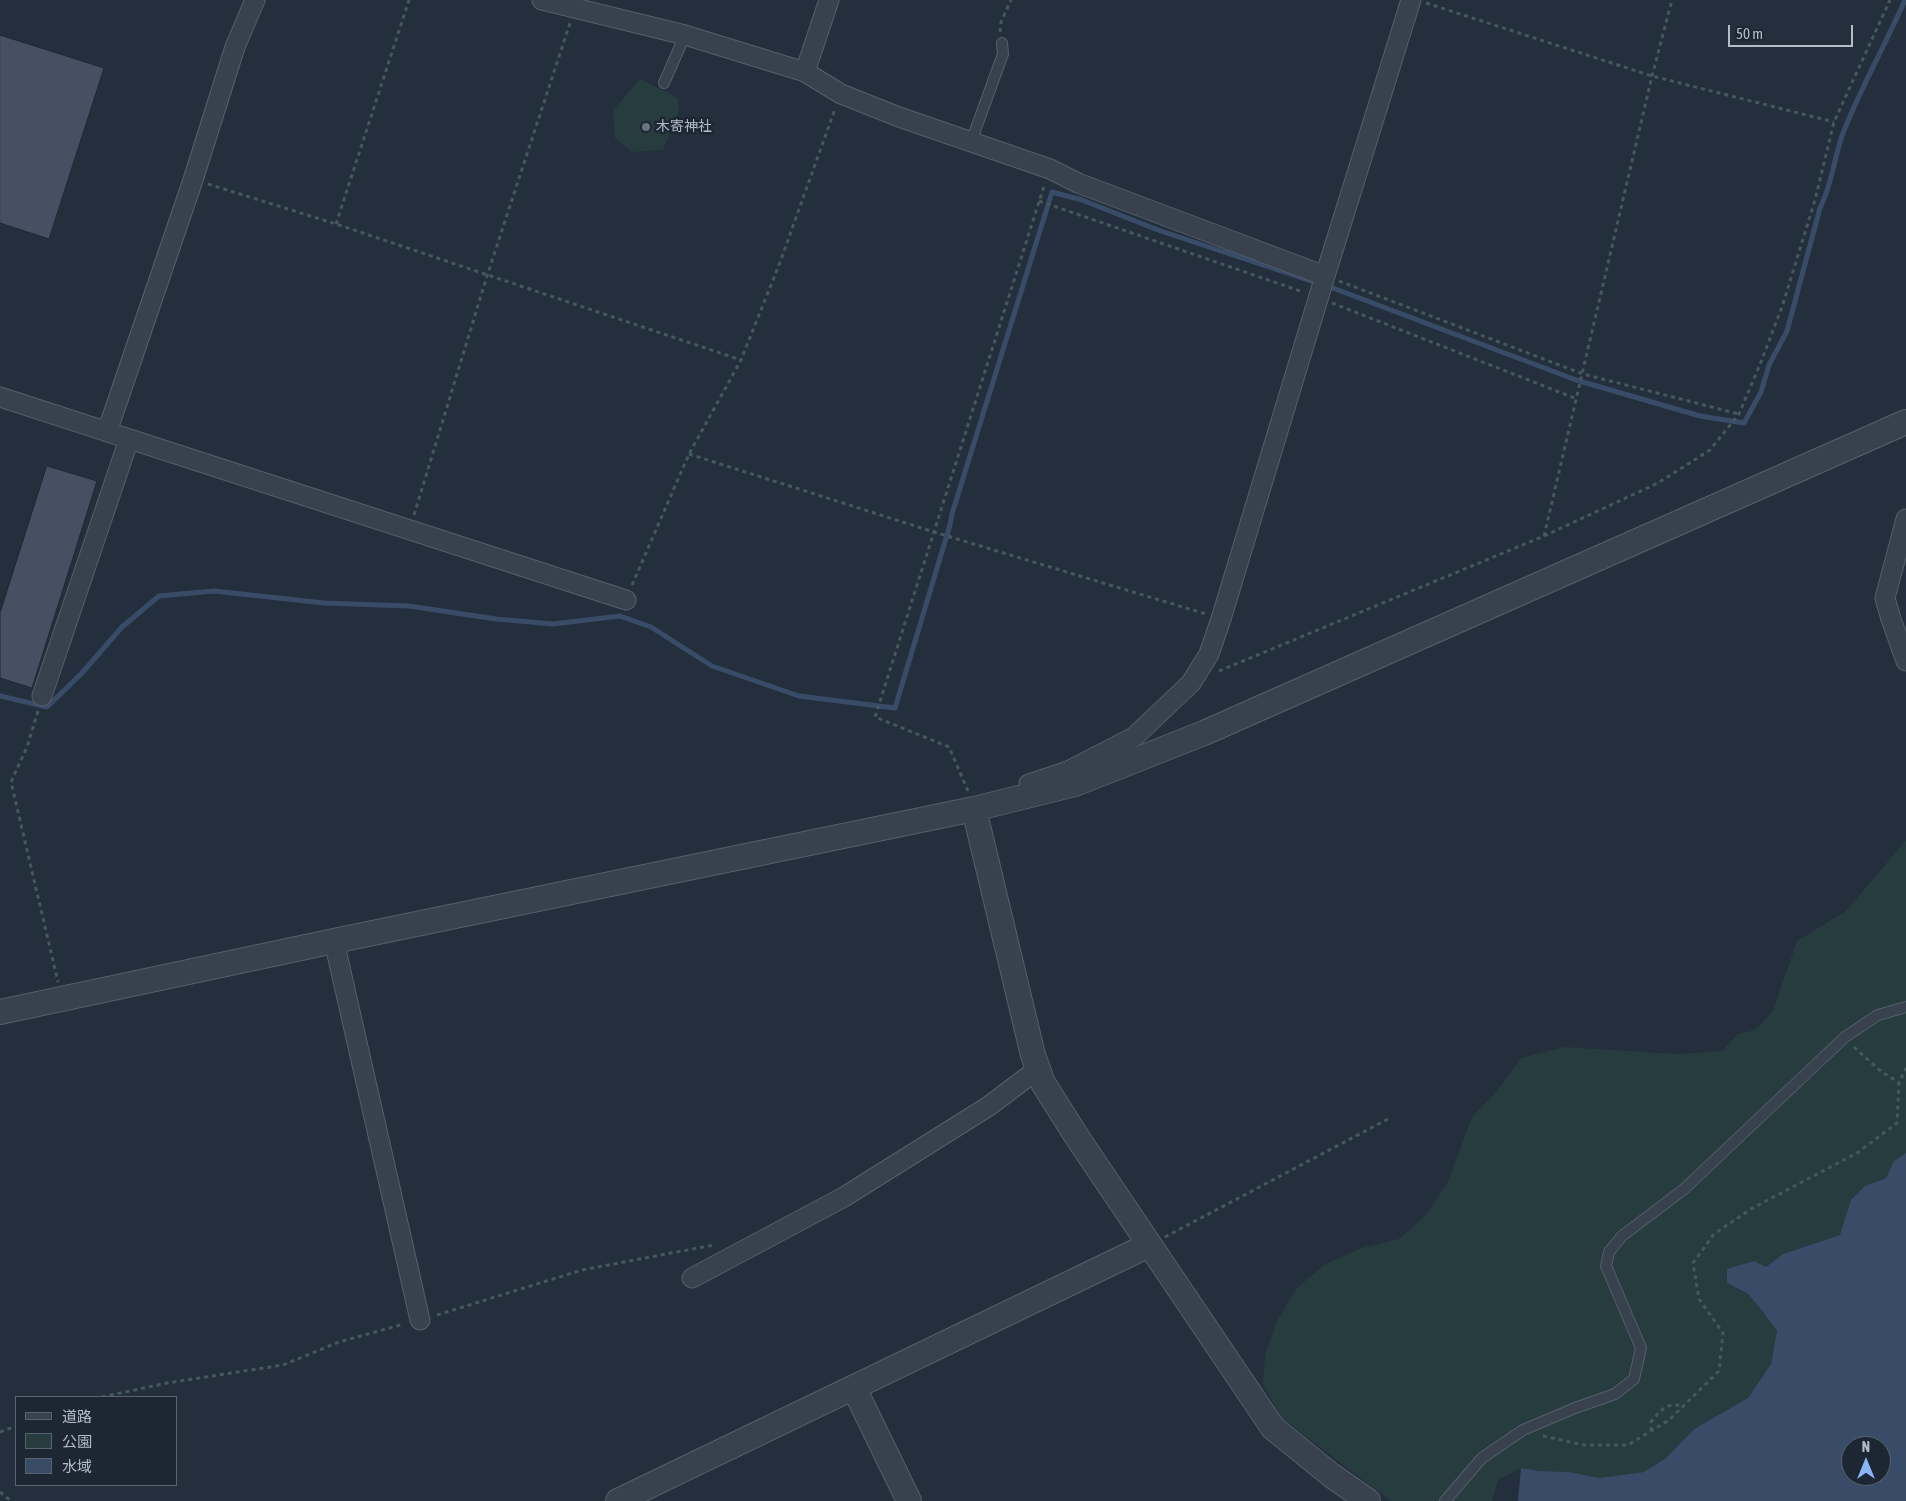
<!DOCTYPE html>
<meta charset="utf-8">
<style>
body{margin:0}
#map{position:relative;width:1906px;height:1501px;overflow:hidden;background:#242f3e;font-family:"Asap Condensed","Noto Sans JP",sans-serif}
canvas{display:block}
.legend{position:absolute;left:15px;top:1396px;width:162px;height:90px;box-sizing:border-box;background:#1d2633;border:1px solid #59626f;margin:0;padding:6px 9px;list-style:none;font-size:15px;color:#b4bcc9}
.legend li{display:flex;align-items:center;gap:10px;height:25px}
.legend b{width:25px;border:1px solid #59626f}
.north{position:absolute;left:1841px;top:1436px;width:50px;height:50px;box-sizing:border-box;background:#1d2633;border:1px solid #59626f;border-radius:50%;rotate:0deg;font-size:14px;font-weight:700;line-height:20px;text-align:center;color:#b4bcc9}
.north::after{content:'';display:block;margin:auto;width:18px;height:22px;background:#8ab4f8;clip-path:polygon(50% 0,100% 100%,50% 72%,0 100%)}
.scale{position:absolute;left:1728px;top:25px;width:125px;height:22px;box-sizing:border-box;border:2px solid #b4bcc9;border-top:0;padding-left:6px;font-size:15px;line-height:18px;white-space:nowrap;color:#b4bcc9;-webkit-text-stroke:4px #1d2633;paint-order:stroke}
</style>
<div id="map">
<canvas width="1906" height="1501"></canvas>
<ul class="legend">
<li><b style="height:6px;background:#38414e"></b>道路</li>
<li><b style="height:14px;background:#263c3f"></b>公園</li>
<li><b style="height:14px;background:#394c67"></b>水域</li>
</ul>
<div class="north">N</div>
<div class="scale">50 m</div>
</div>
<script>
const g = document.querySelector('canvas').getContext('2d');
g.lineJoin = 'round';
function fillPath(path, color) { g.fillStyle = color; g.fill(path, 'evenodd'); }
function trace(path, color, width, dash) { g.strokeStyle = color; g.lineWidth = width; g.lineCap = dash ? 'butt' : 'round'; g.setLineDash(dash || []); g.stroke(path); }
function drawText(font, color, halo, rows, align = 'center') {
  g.font = font + ' "Asap Condensed","Noto Sans JP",sans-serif'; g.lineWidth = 5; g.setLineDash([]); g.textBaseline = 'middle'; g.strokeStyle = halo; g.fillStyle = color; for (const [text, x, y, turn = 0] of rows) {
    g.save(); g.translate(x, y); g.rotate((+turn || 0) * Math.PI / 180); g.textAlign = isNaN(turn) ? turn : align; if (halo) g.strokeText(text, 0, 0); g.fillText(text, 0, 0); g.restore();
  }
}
const green = new Path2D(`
 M 640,79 L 678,98 L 679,111 L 663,150 L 632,152 L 615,138 L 613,110 Z
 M 1906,840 L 1906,1153 L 1894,1162 L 1886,1178 L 1865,1186 L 1846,1218 L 1840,1235 L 1783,1254 L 1766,1267 L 1727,1283 L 1748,1294 L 1760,1308 L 1777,1331 L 1771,1364 L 1748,1398 L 1694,1429 L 1666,1458 L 1644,1472 L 1599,1478 L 1569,1472 L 1540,1471 L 1521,1468 L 1498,1480 L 1492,1501 L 1391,1501 L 1281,1418 L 1263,1384 L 1265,1354 L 1278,1319 L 1296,1289 L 1325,1264 L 1362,1248 L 1399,1239 L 1426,1215 L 1448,1182 L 1472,1117 L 1497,1091 L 1521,1058 L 1564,1047 L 1678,1054 L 1722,1051 L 1738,1034 L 1755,1030 L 1773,1011 L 1797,941 L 1846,911 Z`);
const water = new Path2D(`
 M 1906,1153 L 1906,1501 L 1518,1501 L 1521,1468 L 1540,1471 L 1569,1472 L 1599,1478 L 1644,1472 L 1666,1458 L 1694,1429 L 1748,1398 L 1771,1364 L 1777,1331 L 1760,1308 L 1748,1294 L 1727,1283 L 1727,1269 L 1754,1261 L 1766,1267 L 1783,1254 L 1840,1235 L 1851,1200 L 1865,1186 L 1886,1178 L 1894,1161 ZM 1851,1446 L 1881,1446 L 1881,1476 L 1851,1476 Z`);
const stream = new Path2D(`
 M 1325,285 L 1576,380 L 1700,416 L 1744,423 L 1761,392 L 1769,365 L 1787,331 L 1820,208 C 1833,183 1834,154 1845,128 C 1863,84 1886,43 1905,0
 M 0,696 L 47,707 L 82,673 L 122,627 L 159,596 L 214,591 L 324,603 L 409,606 L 496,619 L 553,624 L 620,616 L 651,627 L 712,666 L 799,696 L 895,708 L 950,525 L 952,514 L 1052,192 L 1082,200 L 1158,230 L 1317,283`);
const building = new Path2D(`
 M 0,35 L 104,68 L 49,239 L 0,223 Z
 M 47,466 L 97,481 L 32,688 L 0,678 L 0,613 Z`);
const path = new Path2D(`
 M 1426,3 L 1652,76 L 1834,122
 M 1000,32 L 1001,22 L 1011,0
 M 208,184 L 336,224 L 741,360
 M 1039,201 L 1303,292
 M 336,224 L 409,0
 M 1339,281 L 1583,374 L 1739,414
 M 1332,303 L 1577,399
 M 689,454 L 934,532 L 1206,614
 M 414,515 L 487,276 L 570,23
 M 1544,536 L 1652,76 L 1672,0
 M 632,585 L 689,454 L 741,360 L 779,265 L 835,109
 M 1219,671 L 1544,536 L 1658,483 L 1710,450 L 1739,414 L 1761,362 L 1783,304 L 1815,200 L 1834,122 L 1890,0
 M 38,711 L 27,747 L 11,782 L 58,982
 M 968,791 L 949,747 L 875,717 L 1045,183
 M 1854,1047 L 1878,1069 L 1899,1083
 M 1165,1237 L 1388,1119
 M 437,1315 L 582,1270 L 714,1245
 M 102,1397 L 167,1383 L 283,1365 L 339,1342 L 404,1324
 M 1651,1431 L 1651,1422 C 1661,1410 1666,1402 1683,1406
 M 0,1432 L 16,1426
 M 1543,1436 L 1584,1445 L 1628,1445 L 1669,1420 L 1719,1371 L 1723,1333 L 1699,1299 L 1693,1263 L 1714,1234 L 1751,1209 L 1857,1153 L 1897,1123 L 1899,1083 L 1906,1068
 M 0,1492 L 11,1501`);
const service = new Path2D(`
 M 664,83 L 685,35
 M 971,142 L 1003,54 L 1002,43
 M 1445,1501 L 1482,1458 L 1523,1430 L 1575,1408 L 1615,1394 L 1634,1379 L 1641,1348 L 1606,1266 L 1609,1252 L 1622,1236 L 1683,1190 L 1845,1037 L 1878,1015 L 1906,1007`);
const minor = new Path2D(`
 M 542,0 L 685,35 L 805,72 L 841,94 L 899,117 L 1050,169 L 1078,183 L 1325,276
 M 805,72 L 829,0
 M 0,397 L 626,600
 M 107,432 L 193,180 L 235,47 L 255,0
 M 1906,519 L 1885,598 L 1891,619 L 1906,661
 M 42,696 L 129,439
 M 1029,795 L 1029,784 L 1068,771 L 1134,737 L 1191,683 L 1209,654 L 1221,619 L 1325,276 L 1411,0
 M 334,941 L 420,1320
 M 692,1278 L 844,1197 L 989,1106 L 1038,1069`);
const tertiary = new Path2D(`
 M 974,809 L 1033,1055 L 1043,1083 L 1077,1137 L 1273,1428 L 1331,1475 L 1368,1501
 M 0,1012 L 334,941 L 974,809 L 1075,784 L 1204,733 L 1906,422
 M 854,1388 L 909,1501
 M 618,1501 L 1149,1245`);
const markers = [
 [646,127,5,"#6b7280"]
];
const poiNames = [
 ["木寄神社",656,127]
];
fillPath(green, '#263c3f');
fillPath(water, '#394c67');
trace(stream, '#394c67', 5);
fillPath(building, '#455162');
trace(building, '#1f2835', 1);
trace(service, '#565f6c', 12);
trace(minor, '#565f6c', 21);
trace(tertiary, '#565f6c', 26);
trace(path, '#44595c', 3, [4, 4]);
trace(service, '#38414e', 10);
trace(minor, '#38414e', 19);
trace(tertiary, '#38414e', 24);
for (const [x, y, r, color] of markers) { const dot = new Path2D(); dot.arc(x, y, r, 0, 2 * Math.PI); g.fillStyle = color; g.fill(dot); trace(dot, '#1d2633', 2); }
drawText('14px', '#b4bcc9', '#1d2633', poiNames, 'left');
</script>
